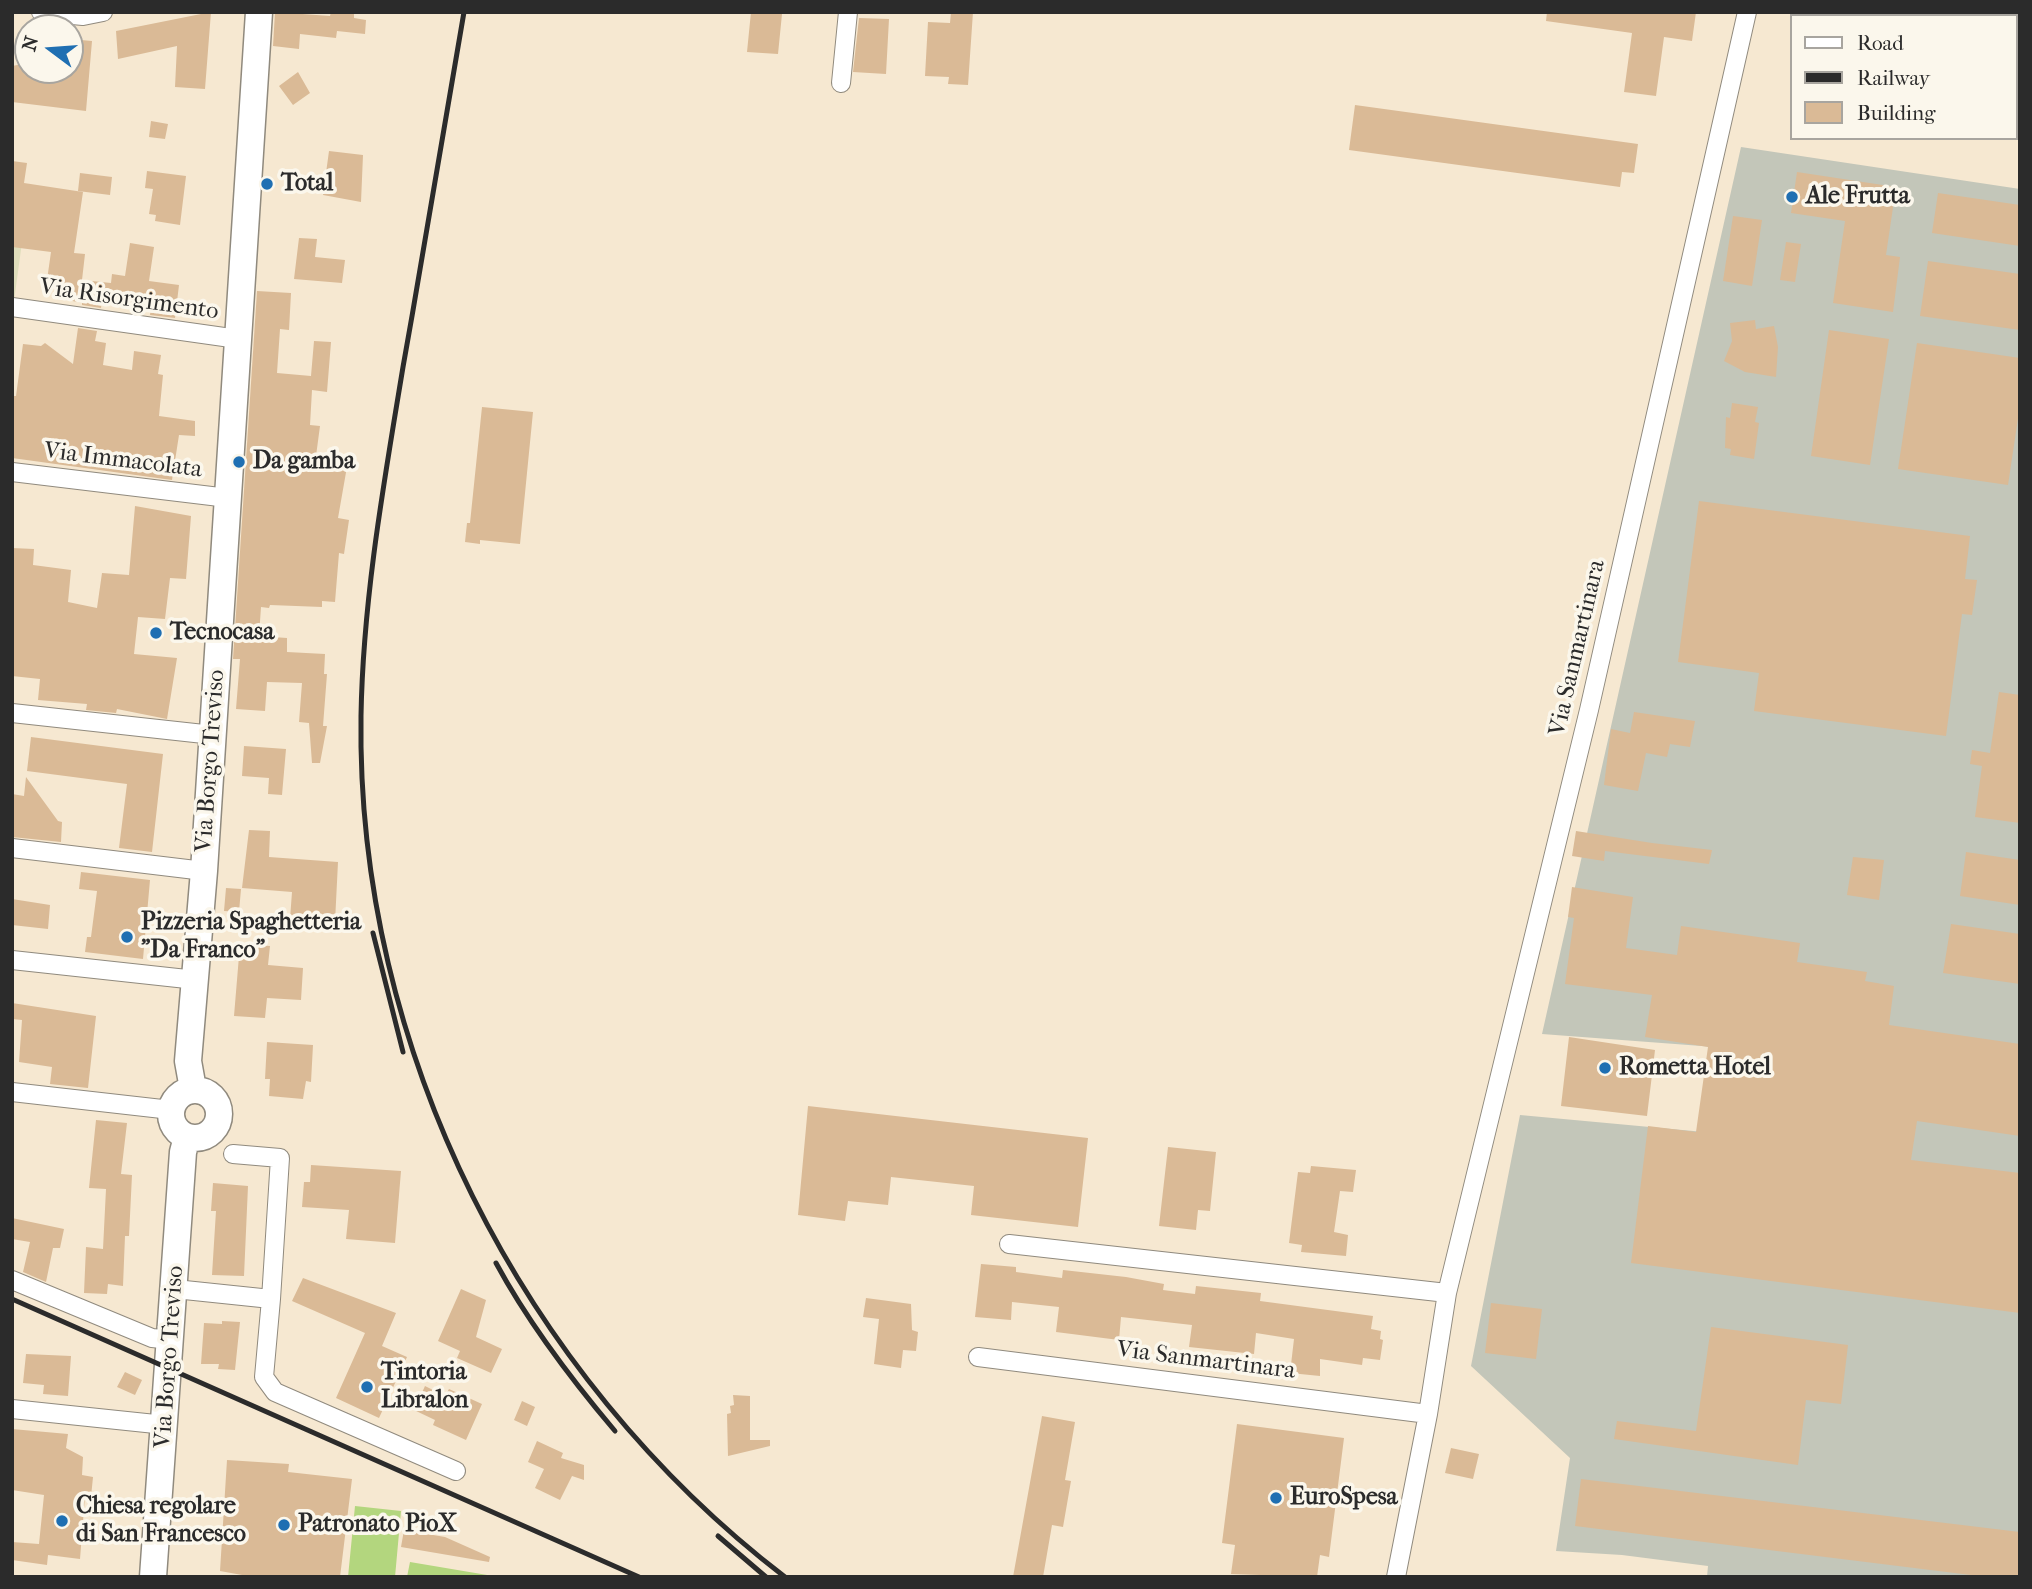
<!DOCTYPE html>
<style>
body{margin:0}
#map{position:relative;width:2032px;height:1589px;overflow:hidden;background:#f6e8d1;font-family:"IM FELL French Canon",serif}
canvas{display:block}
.frame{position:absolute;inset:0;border:14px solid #2b2b2b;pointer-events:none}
.legend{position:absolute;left:1790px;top:14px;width:228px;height:126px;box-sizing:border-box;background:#fbf7ec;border:2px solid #a8a59f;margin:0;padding:9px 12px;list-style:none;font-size:21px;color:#2b2b2b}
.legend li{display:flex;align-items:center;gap:14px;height:35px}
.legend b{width:35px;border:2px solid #a8a59f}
.north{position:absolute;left:14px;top:14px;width:70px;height:70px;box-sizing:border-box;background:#fbf7ec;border:2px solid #a8a59f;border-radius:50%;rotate:286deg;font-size:19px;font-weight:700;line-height:28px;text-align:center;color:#2b2b2b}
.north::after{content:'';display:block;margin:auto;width:24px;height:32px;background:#1f6fb2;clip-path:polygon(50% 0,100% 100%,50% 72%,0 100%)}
</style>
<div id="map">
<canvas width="2032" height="1589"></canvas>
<div class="frame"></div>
<ul class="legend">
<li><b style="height:9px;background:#fff"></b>Road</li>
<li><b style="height:9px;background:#2b2b2b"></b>Railway</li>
<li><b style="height:19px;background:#daba96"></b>Building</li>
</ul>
<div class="north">N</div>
</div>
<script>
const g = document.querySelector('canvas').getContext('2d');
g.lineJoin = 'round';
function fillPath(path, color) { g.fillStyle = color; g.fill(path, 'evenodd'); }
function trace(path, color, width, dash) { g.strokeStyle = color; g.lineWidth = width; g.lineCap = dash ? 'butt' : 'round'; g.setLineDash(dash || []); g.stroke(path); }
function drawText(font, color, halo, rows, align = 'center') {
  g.font = font + ' "IM FELL French Canon",serif'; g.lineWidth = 7; g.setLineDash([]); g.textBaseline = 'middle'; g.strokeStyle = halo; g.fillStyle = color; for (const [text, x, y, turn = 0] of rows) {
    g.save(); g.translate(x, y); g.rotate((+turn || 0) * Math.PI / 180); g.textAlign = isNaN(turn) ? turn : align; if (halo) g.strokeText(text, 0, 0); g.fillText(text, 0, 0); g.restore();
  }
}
const built = new Path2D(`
 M 12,218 L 23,235 L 14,301 L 12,301 Z`);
const industrial = new Path2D(`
 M 1741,147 L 2020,189 L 2020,1577 L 1707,1577 L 1708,1566 L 1622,1555 L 1556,1551 L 1570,1458 L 1471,1366 L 1520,1115 L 1704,1132 L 1715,1047 L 1542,1034 Z`);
const green = new Path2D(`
 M 355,1506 L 401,1511 L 395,1577 L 348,1577 Z
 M 410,1562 L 499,1577 L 407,1577 Z`);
const building = new Path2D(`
 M 211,12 L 205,89 L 175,87 L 177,46 L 118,59 L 116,31 Z
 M 275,12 L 330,16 L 331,12 L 354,12 L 354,18 L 366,20 L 365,34 L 337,31 L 336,38 L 300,34 L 299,49 L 273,46 Z
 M 751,12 L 782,14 L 778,54 L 747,52 Z
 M 951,12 L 973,12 L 968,85 L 948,84 L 949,77 L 925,76 L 928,22 L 950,23 Z
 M 1547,12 L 1696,12 L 1692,41 L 1664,37 L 1656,96 L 1624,92 L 1632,33 L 1546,21 Z
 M 859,18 L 889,19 L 886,74 L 853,72 Z
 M 70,39 L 92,41 L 86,111 L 12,102 L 12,66 L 28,63 L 28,70 L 70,70 Z
 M 298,72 L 310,93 L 293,105 L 279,86 Z
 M 1355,105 L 1638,144 L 1634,173 L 1622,172 L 1620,187 L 1349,150 Z
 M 151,121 L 168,124 L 165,139 L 149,137 Z
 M 329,151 L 363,155 L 361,202 L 323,195 Z
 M 12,161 L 27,163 L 24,183 L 83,192 L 74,253 L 85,254 L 82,280 L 111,283 L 112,274 L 125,276 L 130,243 L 154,247 L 149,281 L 179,285 L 175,318 L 150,315 L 151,307 L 102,299 L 101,308 L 82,305 L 82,303 L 63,299 L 64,290 L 46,287 L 51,252 L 12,247 Z
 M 147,171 L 186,176 L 180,225 L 155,221 L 156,215 L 149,214 L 153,189 L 145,188 Z
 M 1797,172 L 1896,187 L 1886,255 L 1900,257 L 1893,312 L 1833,303 L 1845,221 L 1791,213 Z
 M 80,173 L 112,177 L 110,195 L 78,191 Z
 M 1938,193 L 2020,205 L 2020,246 L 1932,233 Z
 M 1733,216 L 1762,220 L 1752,286 L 1723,281 Z
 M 299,238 L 317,239 L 315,257 L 345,260 L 342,283 L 294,279 Z
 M 1786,242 L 1801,244 L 1795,282 L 1780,280 Z
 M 1928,261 L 2020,274 L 2020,330 L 1920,316 Z
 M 257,291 L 291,293 L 289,330 L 280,329 L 277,373 L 311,376 L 314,341 L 331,342 L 327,392 L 312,390 L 310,425 L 320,426 L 316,456 L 348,461 L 338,518 L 349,520 L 344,554 L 339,553 L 335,602 L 322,601 L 322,607 L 270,605 L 269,608 L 261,607 L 259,636 L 287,638 L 287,652 L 325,654 L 324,674 L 327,674 L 323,726 L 327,726 L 320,763 L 312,763 L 309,723 L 299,722 L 302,683 L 267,682 L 265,711 L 236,709 L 240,659 L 233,659 Z
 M 1755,320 L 1756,329 L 1774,326 L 1778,347 L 1776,377 L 1745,372 L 1724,361 L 1732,341 L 1730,323 Z
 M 78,328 L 97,331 L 95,341 L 106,343 L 103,365 L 132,370 L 134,351 L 161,355 L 158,374 L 163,375 L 159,416 L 195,421 L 195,436 L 179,435 L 172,480 L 12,458 L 12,396 L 16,396 L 23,344 L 41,346 L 45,343 L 73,364 Z
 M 1829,330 L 1889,339 L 1870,465 L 1811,456 Z
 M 1917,343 L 2020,358 L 2020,405 L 2008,485 L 1898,469 Z
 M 1732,403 L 1758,407 L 1755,422 L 1759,423 L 1754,459 L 1730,455 L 1731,449 L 1725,448 L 1726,417 L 1730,418 Z
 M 482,407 L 533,412 L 520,544 L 480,540 L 480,544 L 465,542 L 467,523 L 470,523 Z
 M 1699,501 L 1970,536 L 1965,579 L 1977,580 L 1972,615 L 1962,614 L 1946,736 L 1754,711 L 1759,673 L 1678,662 Z
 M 135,506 L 191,516 L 186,579 L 170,578 L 165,619 L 138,617 L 134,654 L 177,658 L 167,719 L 117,709 L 116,713 L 86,710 L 87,704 L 38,700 L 40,679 L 12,676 L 12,548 L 34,549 L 33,565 L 71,570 L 68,602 L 97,608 L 102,573 L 129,575 Z
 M 1999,692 L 2020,695 L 2020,823 L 1975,817 L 1982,766 L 1970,764 L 1972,750 L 1990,753 Z
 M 1634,712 L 1695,721 L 1690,747 L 1670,744 L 1667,757 L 1646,753 L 1638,791 L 1604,785 L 1611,729 L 1630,733 Z
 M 31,737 L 163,754 L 152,852 L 119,848 L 127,784 L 27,771 Z
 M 244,746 L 286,749 L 282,795 L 268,794 L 269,778 L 242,776 Z
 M 26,777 L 58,821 L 62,822 L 61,842 L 12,837 L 12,794 L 24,796 Z
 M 249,830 L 270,831 L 269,857 L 338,862 L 335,922 L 290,919 L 292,892 L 242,888 Z
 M 1576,831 L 1652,843 L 1712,850 L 1709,864 L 1605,851 L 1604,861 L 1572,856 Z
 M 1966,852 L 2020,860 L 2020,905 L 1960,896 Z
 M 1853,857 L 1884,860 L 1879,900 L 1847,895 Z
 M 81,872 L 150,880 L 143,959 L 85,952 L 87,937 L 91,937 L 97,891 L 79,889 Z
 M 1572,887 L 1633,897 L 1626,948 L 1677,955 L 1681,926 L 1800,943 L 1797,962 L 1867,972 L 1865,981 L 1894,986 L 1889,1025 L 2020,1044 L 2020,1136 L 1917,1121 L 1911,1160 L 2020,1173 L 2020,1313 L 1631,1263 L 1648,1126 L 1696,1132 L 1708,1047 L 1645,1037 L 1652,995 L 1565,984 L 1574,918 L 1568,917 Z
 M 226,888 L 241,889 L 239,912 L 224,911 Z
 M 12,899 L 50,905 L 48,929 L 12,925 Z
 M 1951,924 L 2020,934 L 2020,984 L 1943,973 Z
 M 240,944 L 270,946 L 268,965 L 303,968 L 301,1000 L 267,998 L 265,1018 L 234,1016 Z
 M 12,1003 L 96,1016 L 88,1088 L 50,1084 L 52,1067 L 19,1062 L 22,1020 L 12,1019 Z
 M 1569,1037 L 1655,1050 L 1647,1116 L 1561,1106 Z
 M 267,1042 L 313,1045 L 311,1082 L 306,1081 L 303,1099 L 269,1096 L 270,1079 L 265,1079 Z
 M 808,1106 L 1088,1138 L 1078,1227 L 971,1215 L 974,1186 L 891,1177 L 888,1205 L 848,1201 L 845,1221 L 798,1215 Z
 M 96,1120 L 127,1123 L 121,1174 L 132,1175 L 129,1236 L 125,1236 L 123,1286 L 108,1284 L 107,1294 L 84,1293 L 86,1247 L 103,1249 L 106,1189 L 89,1188 Z
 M 1168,1147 L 1216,1152 L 1210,1211 L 1198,1210 L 1196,1230 L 1159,1226 Z
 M 311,1165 L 401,1171 L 395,1243 L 346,1239 L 349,1210 L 302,1207 L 304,1182 L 310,1182 Z
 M 1311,1166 L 1356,1170 L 1353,1192 L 1340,1191 L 1334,1232 L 1348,1235 L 1346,1256 L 1301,1252 L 1302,1245 L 1289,1243 L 1298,1172 L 1310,1173 Z
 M 213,1183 L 248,1186 L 244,1276 L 212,1275 L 216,1211 L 211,1211 Z
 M 12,1218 L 64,1229 L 60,1248 L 53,1248 L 46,1282 L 23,1272 L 30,1242 L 12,1239 Z
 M 981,1264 L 1016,1267 L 1016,1272 L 1062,1278 L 1063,1270 L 1126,1277 L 1164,1284 L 1163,1290 L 1195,1294 L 1196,1286 L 1261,1293 L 1260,1301 L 1373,1316 L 1371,1329 L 1381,1331 L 1380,1339 L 1383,1340 L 1380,1360 L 1363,1358 L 1362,1365 L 1320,1359 L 1320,1376 L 1290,1373 L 1294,1339 L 1256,1333 L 1254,1354 L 1189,1347 L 1192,1325 L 1121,1317 L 1119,1340 L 1056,1332 L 1059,1307 L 1012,1302 L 1011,1320 L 975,1317 Z
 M 303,1278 L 396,1313 L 382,1346 L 407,1357 L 379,1418 L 336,1398 L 365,1333 L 292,1301 Z
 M 461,1289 L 486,1300 L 476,1337 L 502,1349 L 491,1373 L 457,1358 L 460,1351 L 438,1341 Z
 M 866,1298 L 911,1304 L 912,1330 L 918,1332 L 916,1351 L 903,1350 L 901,1368 L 874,1364 L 879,1319 L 863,1317 Z
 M 1491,1303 L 1542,1309 L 1536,1359 L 1485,1353 Z
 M 222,1321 L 240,1322 L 235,1370 L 218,1369 L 219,1364 L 201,1364 L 204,1323 L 222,1324 Z
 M 1711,1327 L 1848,1345 L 1841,1404 L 1806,1400 L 1798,1465 L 1614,1439 L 1617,1421 L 1696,1431 Z
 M 26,1354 L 71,1356 L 68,1396 L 43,1394 L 44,1385 L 23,1383 Z
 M 125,1372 L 142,1380 L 135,1395 L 117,1387 Z
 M 425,1386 L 445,1396 L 449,1389 L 482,1404 L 466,1440 L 433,1425 L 435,1420 L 414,1410 Z
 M 733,1395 L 750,1396 L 750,1440 L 770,1440 L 770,1446 L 728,1456 L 727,1414 L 731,1413 L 730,1406 L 734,1405 Z
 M 522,1401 L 535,1407 L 527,1426 L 514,1420 Z
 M 1042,1416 L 1075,1422 L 1065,1480 L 1071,1481 L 1063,1527 L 1052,1525 L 1043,1577 L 1013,1577 Z
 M 1237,1424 L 1344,1438 L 1329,1557 L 1320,1555 L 1317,1577 L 1231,1574 L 1235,1545 L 1222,1543 Z
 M 12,1429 L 68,1434 L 66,1448 L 83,1457 L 82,1475 L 93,1477 L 91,1497 L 85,1496 L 80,1559 L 48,1555 L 47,1565 L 12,1560 L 12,1542 L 39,1544 L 44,1495 L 12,1490 Z
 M 537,1441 L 563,1453 L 561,1458 L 584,1465 L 584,1480 L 572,1476 L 560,1500 L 535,1488 L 544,1469 L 528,1462 Z
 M 1451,1448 L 1479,1454 L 1473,1479 L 1445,1473 Z
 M 227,1460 L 289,1464 L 288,1472 L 352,1479 L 340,1577 L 253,1577 L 220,1571 Z
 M 1581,1479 L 2020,1532 L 2020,1577 L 1987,1577 L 1575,1526 Z
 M 404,1530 L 445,1537 L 490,1557 L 489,1562 L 401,1547 Z`);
const street = new Path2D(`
 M 41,12 L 83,16 L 103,12
 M 841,83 L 848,12
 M 12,307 L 238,339
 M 12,472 L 228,498
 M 12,713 L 213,735
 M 12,848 L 204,871
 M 12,960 L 196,980
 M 12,1092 L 171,1110
 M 233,1154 L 280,1158 L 271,1299
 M 1009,1244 L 1447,1293
 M 12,1280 L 152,1338 L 171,1340
 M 175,1289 L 271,1299 L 264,1377 L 275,1392 L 456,1471
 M 978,1357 L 1428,1414
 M 12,1409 L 165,1425
 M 1396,1577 L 1428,1414 L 1447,1293 L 1589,710 L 1747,12`);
const secondary = new Path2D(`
 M 193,1089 L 188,1061 L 204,871 L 259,12
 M171 1114a24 24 0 1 1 48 0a24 24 0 1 1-48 0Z
 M 153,1577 L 183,1152 L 187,1137`);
const rail = new Path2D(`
 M 464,12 C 444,131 424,249 403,367 C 384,482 363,599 361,716 C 356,1050 522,1375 785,1577
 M 373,933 L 403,1052
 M 496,1263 C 529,1324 571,1379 615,1431
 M 12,1299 L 639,1577
 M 718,1536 L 766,1577`);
const markers = [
 [267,184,7,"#1f6fb2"],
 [1792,197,7,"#1f6fb2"],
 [239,462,7,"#1f6fb2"],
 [156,633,7,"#1f6fb2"],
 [127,937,7,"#1f6fb2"],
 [1605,1068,7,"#1f6fb2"],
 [367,1387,7,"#1f6fb2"],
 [1276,1498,7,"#1f6fb2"],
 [62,1521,7,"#1f6fb2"],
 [284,1525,7,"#1f6fb2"]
];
const poiNames = [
 ["Total",281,184],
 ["Ale Frutta",1806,197],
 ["Da gamba",253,462],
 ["Tecnocasa",170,633],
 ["Pizzeria Spaghetteria",141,923],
 ["\"Da Franco\"",141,951],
 ["Rometta Hotel",1619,1068],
 ["Tintoria",381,1373],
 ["Libralon",381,1401],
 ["EuroSpesa",1290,1498],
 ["Chiesa regolare",76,1507],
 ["di San Francesco",76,1535],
 ["Patronato PioX",298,1525]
];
const streetNames = [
 ["Via Risorgimento",129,300,8],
 ["Via Immacolata",123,461,7],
 ["Via Sanmartinara",1578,648,-77],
 ["Via Borgo Treviso",211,761,-86],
 ["Via Borgo Treviso",170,1357,-86],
 ["Via Sanmartinara",1206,1361,7]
];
fillPath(built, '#dfddbb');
fillPath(industrial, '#c3c6b9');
fillPath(green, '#b3d67e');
fillPath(building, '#daba96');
trace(street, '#908a7e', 20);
trace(secondary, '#908a7e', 29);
trace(street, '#fff', 18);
trace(secondary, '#fff', 26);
trace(rail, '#2b2b2b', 5);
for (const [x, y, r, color] of markers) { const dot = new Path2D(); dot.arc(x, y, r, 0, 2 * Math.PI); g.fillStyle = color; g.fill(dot); trace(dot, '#fbf7ec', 2.5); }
drawText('bold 24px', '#2b2b2b', '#fbf7ec', poiNames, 'left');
drawText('24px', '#2b2b2b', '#fbf7ec', streetNames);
</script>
